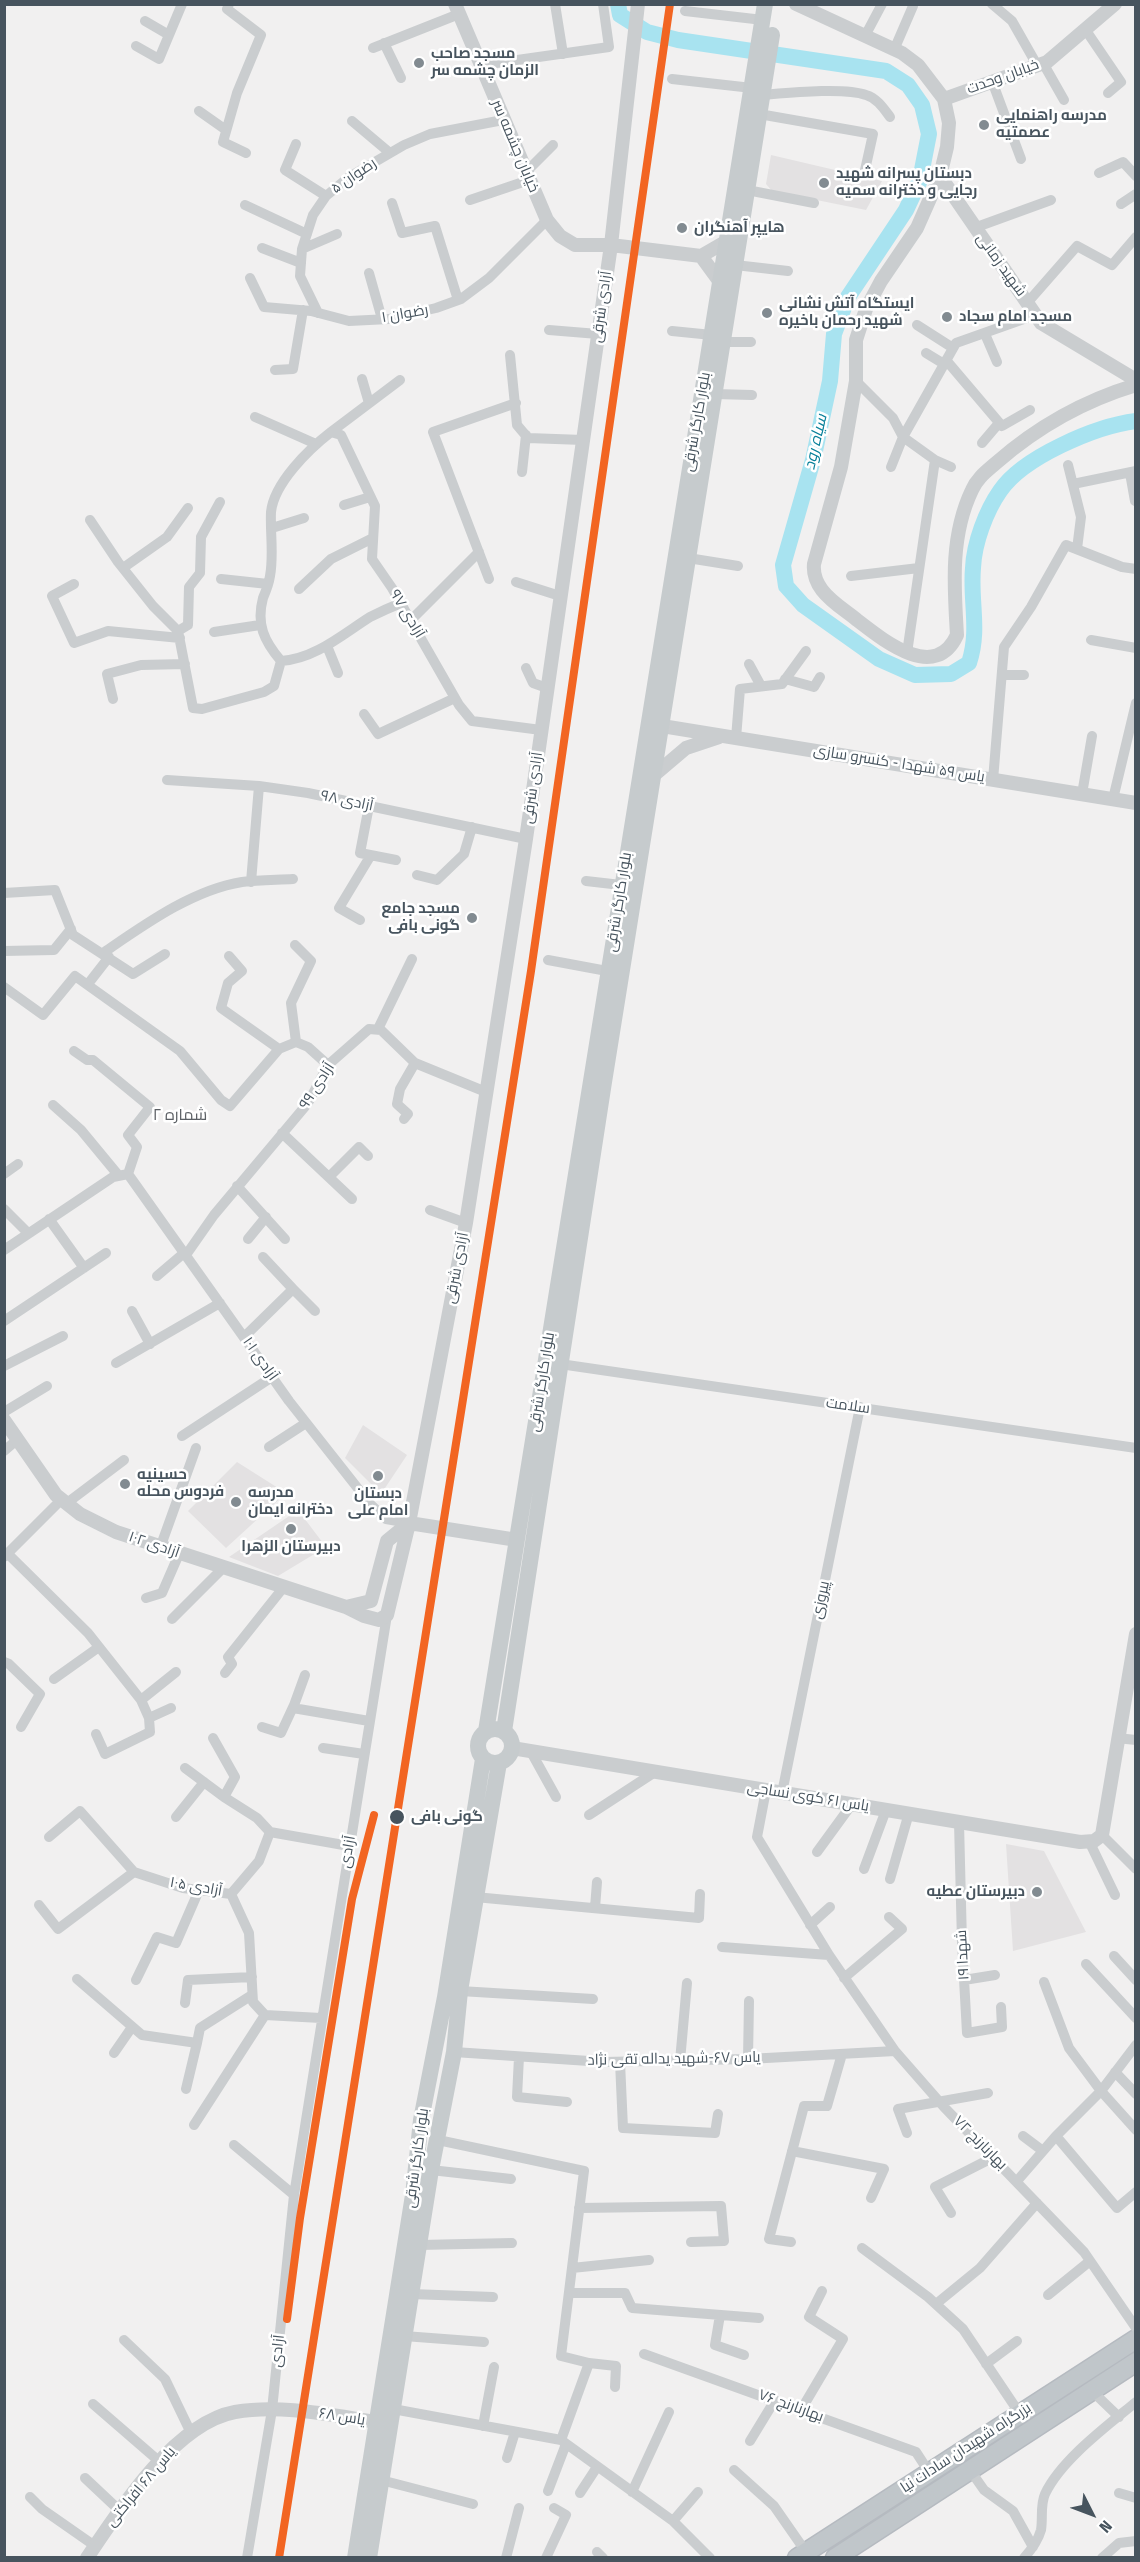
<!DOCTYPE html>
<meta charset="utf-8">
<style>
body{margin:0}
#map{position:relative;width:1140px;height:2562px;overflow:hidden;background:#f1f0f0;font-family:"Fira Sans Condensed",sans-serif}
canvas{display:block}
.frame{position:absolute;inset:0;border:6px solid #47545e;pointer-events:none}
.north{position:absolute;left:1062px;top:2484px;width:60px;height:60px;-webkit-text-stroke:4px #fff;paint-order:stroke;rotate:132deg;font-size:16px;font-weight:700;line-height:24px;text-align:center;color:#47545e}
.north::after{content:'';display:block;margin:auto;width:21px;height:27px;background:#47545e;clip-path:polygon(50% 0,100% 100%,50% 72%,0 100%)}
</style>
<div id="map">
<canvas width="1140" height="2562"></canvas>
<div class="frame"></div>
<div class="north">N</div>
</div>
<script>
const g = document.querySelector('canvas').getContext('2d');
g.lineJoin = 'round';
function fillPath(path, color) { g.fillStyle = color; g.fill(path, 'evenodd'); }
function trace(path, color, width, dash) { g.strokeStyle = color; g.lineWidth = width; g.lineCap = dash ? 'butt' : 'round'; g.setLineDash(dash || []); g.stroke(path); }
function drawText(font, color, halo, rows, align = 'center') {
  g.font = font + ' "Fira Sans Condensed",Cairo,sans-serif'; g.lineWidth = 5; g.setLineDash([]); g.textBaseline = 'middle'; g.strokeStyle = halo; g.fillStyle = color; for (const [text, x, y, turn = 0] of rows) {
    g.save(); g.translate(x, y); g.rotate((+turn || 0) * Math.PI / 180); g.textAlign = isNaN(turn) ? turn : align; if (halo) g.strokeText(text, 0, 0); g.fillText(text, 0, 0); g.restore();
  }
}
const education = new Path2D(`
 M 771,155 L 882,181 L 866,210 L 772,191 L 766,184 Z
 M 363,1425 L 407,1455 L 381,1494 L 345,1458 Z
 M 237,1462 L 286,1493 L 226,1548 L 188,1511 Z
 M 298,1510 L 326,1547 L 278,1576 L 229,1557 Z
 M 1006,1844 L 1044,1851 L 1086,1932 L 1013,1951 Z`);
const river = new Path2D(`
 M 618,4 L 620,15 L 647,32 L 678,40 L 886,71 L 908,85 L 922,105 L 929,134 L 920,180 L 906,210 L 848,297 L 834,334 L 830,381 L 813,460 L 783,565 L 786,586 L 803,605 L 879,659 L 915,675 L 951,674 L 969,663 C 980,630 970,601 973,568 C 974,543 986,511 1000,491 C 1023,457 1096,426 1136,421`);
const minor = new Path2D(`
 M 229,4 L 227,9 L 261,35 L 237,93 L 223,142 L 246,153
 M 555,4 L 563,54
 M 992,4 L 1012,21 L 1037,65
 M 685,11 L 763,20
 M 145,21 L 169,35 L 182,4
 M 1085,29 L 1121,82 L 1108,93
 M 865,36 L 882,4
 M 384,43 L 401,78
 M 136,46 L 159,59 L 169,35
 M 373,48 L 459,14
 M 894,50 L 913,6
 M 1043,63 L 1064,100
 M 482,65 L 609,47 L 603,4
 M 672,79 L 752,88
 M 992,81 L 1021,159
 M 762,95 C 787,93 844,87 866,95 C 877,98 884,109 890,117
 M 199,111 L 226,130
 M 759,114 L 873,134 L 865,170
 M 352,121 L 390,153
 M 296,144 L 285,170 L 326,196
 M 526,172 L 553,145
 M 1099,173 L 1123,162 L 1136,176
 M 747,190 L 814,203
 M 470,200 L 529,180
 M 392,203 L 402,233 L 435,226 L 458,300
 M 1121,204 L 1136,194
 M 245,205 L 307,234
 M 974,228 L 1051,200
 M 262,248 L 301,263
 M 302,249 L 337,234
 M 735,265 L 788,271
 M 369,273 L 382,319
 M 250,278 L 264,307 L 311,311 L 349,321 L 389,319 L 436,308 L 461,299 L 489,278 L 547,220
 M 1028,302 L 1077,246 L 1112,265 L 1136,237
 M 318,313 L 300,276 L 302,249 L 313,215 L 326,196 L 349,177 L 404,145 L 430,134 L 503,120
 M 917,325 L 953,348
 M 549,330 L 598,334
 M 672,331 L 712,335
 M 985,334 L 997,362
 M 723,342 L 751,342
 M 926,353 L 944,364
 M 510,355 L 517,425 L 528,438 L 583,440
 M 946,360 L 1002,426 L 1030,410
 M 275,370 L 293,369 L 303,310
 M 362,379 L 369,403
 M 856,381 L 893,418 L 903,437 L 935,460 L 951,467
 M 714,394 L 752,395
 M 255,417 L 316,444
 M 331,432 L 400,380
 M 982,443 L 999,423
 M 1068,465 L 1081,517 L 1077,549
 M 891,467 L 903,437 L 956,343 L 1035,315
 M 522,472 L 526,435
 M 1130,473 L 1135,501
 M 1073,484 L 1136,471
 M 344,505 L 370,497
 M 90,520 L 118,562 L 153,606 L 178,631 L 193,708 L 202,709 L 264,692 L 274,686 L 281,661
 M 272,528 L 304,518
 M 688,558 L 738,566
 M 123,568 L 167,537 L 188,508
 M 851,576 L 919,568
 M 221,579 L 268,584
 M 489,579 L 433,432 L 516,403
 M 516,582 L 560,596
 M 74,584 L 52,596 L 74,643 L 108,631 L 180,638
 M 299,589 L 331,559 L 373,538
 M 401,603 C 391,607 380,612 370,617 C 343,634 315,659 281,661 C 264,641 256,624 263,598 C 266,591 269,583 270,576 C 274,555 270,533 271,512 C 274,483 309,449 331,432 L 341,435 L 375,506 L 372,559 L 392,588 L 459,705 L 472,721 L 541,730
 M 411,620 L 479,552
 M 178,631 L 188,625 L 189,587 L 200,573 L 201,537 L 220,502
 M 214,632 L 260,625
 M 1091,640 L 1136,648
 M 327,646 L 338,673
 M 907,653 L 935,460
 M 749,664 L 761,686
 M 526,668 L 533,683 L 547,688
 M 1002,675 L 1024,675
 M 785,679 L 814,687 L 820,677
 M 113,699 L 107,674 L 141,665 L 185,664
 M 364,714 L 378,734 L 455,698
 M 736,738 L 740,689 L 782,684 L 806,651
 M 167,780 L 259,786 L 308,793 L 526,839
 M 993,780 L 1004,647 L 1031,607 L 1066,545 L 1122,567 L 1136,569
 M 1082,794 L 1092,736
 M 1113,799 L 1136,703
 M 369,806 L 360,853 L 396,860
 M 417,875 L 437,880 L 464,854 L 472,827
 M 586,881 L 621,885
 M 251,882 L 259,786
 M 4,893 L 55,890 L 73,935 L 133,974 L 165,954
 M 360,920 L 339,908 L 371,855
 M 295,945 L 311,961 L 291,1003 L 296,1042
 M 4,951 L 54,950 L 71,929
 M 103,953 C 144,925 192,890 242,882 C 259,880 276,880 293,879
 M 229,956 L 242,971 L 228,983 L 221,1008 L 279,1049
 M 548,960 L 607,971
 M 88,984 L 109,957
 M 4,987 L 43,1015 L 75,976 L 180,1051 L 221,1100 L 230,1106 L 279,1049 L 296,1042 L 308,1047 L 328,1065
 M 378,1029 L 412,959
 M 74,1051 L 87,1060 L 93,1060 L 150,1107 L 128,1135 L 137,1147 L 128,1174
 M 53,1105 L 81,1130 L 119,1176
 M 404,1119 L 408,1114 L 397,1104 L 400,1089 L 415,1063
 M 282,1133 L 352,1199
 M 4,1174 L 18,1164
 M 128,1174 L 289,1401 L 371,1505 L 386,1519 L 409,1523
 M 329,1177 L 359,1147 L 368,1156
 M 237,1186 L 285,1239
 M 4,1209 L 28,1233
 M 430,1210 L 466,1223
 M 49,1219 L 84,1268
 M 248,1239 L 266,1217
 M 4,1250 L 113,1177 L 128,1174
 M 186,1255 L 214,1215 L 308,1103 L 328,1065 L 369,1029 L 381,1030 L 415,1063 L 486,1092
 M 263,1257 L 293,1289
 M 157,1276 L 184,1253
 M 132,1311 L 150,1344
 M 4,1321 L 106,1253
 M 244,1337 L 293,1289 L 315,1311
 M 116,1363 L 220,1303
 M 560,1364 L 1136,1448
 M 4,1366 L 63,1336
 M 4,1412 L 47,1386
 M 182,1436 L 272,1377
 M 269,1447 L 306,1423
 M 4,1451 L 18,1439
 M 67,1503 L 124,1460
 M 160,1548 L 196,1448
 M 8,1554 L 88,1633 L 141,1700 L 149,1718 L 150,1732 L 105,1754 L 96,1734
 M 4,1557 L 62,1499
 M 146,1598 L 162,1593 L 179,1554
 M 172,1619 L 223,1568
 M 4,1662 L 9,1664 L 40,1694 L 21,1727
 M 225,1673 L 232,1664 L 228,1657 L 283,1588
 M 305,1675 L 293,1708 L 369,1721
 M 54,1679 L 99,1647
 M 141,1700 L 176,1672
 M 149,1718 L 171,1708
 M 262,1727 L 281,1733 L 294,1705
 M 213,1738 L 235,1777 L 224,1797 L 257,1818 L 270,1832
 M 1117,1738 L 1136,1740
 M 323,1748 L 364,1754
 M 530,1750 L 556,1797
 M 185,1768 L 224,1797
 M 766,1790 L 757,1837 L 829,1955 L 895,2051 L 944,2107 L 1084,2252 L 1136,2328
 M 782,1793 L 860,1407
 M 589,1815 L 655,1772
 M 176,1817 L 204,1782
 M 959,1822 L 962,1943 L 967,2033 L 1002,2027 L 1001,2007
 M 1102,1835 L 1136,1869
 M 49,1837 L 80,1811 L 134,1872
 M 1089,1841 L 1115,1895
 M 817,1852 L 852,1804
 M 864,1869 L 886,1810
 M 890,1879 L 909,1813
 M 231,1894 L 249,1933 L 253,2002 L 265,2015 L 321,2018
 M 475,1897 L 699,1918 L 700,1894
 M 39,1905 L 58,1929 L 134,1872 L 183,1888 L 231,1894 L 259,1861 L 270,1832 L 349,1846
 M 595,1908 L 597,1882
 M 810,1925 L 830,1907
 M 722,1947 L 829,1955
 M 1114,1956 L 1136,1980
 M 1086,1964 L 1136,2018
 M 844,1978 L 902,1929 L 889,1917
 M 77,1979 L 142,2035 L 197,2043 L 186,2089
 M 136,1980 L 157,1937 L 176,1943 L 199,1890
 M 964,1980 L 995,1975
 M 1044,1982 L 1069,2048 L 1101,2091 L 1136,2130
 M 460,1991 L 593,1999
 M 185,2003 L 188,1980 L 252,1977
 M 197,2043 L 200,2028 L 252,1995
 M 454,2052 L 604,2062 L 748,2059 L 895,2051
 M 114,2053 L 132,2027
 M 519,2057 L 517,2097 L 567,2102
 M 748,2059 L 749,2001
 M 680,2061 L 687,1983
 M 620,2062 L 623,2128 L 715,2133 L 718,2114
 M 1115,2072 L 1136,2094
 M 194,2125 L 265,2015
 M 907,2133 L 898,2109 L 988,2093
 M 1023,2136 L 1043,2151
 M 1056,2136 L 1117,2208 L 1136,2192
 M 438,2140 L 584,2171 L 561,2356 L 589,2363 L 561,2440
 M 234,2145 L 294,2195
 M 792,2151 L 884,2169 L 871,2198
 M 431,2170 L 511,2179
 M 1017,2181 L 1056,2136 L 1101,2091 L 1136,2045
 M 579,2208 L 721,2206 L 724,2241 L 691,2242
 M 951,2213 L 935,2187 L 994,2157
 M 791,2242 L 769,2239 L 804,2106 L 827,2106 L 842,2054
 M 419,2245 L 512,2243
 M 862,2248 L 928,2297 L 963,2329 L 1020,2414
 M 572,2268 L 649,2260
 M 569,2293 L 625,2293 L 632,2308 L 759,2318
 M 411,2294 L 493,2297
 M 1048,2295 L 1090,2261
 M 936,2304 L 980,2268 L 1037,2203
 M 720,2315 L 715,2345 L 744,2355
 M 404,2336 L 484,2342
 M 124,2340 L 165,2379 L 191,2433
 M 644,2354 L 916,2452 L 929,2472
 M 589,2363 L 616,2366 L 615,2387
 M 986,2364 L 1017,2341
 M 1092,2391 L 1119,2417
 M 93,2404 L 160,2462
 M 393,2409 L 561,2440 L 673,2521 L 710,2558
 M 801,2410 L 843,2339 L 809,2317 L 822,2291
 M 483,2426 L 494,2367
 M 750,2441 L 775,2400
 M 507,2458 L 515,2432
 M 734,2470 L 774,2506 L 806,2552
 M 970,2470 L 984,2490 L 1013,2511 L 1033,2547
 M 85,2478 L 119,2510
 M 381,2480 L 473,2504
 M 548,2491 L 566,2444
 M 632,2492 L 669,2412
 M 580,2493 L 597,2467
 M 1119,2493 L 1136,2498
 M 30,2497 L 42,2509 L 95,2546
 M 673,2521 L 698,2492
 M 597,2552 L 603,2558
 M 247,2558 L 272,2410 L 294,2195 L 387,1615
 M 506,2558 L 519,2508
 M 546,2558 L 566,2515 L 554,2508
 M 1024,2558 C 1031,2550 1038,2541 1041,2530 C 1043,2519 1040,2505 1045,2494 C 1061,2460 1107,2426 1136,2402
 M 1102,2558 L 1119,2543 L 1136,2541`);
const tertiary = new Path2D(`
 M 455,4 L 547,220 L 560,236 L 575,245 L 611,245 L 701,256 L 727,241
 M 796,4 L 902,53 L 918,65 L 944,99 L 949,123 L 947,147 L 940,176 L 917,228 L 881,281 L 866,309 L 856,340 L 856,381 L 841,467 L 814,564 C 813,574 816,582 822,590 C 831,602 846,611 857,620 C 883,640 935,683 957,635 C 954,586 950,536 972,490 C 977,478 987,471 996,463 C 1037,427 1083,401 1136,385
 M 944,99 L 1047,62 L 1115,4
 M 940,176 L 1041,323 L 1136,380
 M 701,256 L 720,282
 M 662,726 L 1136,803
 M 653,776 L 686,748 L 719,737
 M 4,1420 L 56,1495 L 80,1514 L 116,1532 L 346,1607 L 364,1616 L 379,1620 L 387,1615 L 409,1523 L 466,1223 L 526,839 L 611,245 L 638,4
 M 409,1523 L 517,1540
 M 346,1607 L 371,1601 L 387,1541 L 409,1523
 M 512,1748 L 1080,1842 L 1094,1841 L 1102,1835 L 1136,1634
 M 87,2558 C 119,2510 175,2423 235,2412 C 281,2404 330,2415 377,2422`);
const primary = new Path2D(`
 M478 1746a17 17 0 1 1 34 0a17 17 0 1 1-34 0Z
 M 486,1731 L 765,4
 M 504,1731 L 604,1082 L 772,35
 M 355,2558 L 413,2195 L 421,2120 L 445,1997 L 483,1759
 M 369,2558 L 431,2170 L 454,2052 L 460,1991 L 499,1763`);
const trunk = new Path2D(`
 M 797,2558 L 1136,2339
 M 835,2558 L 1136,2362`);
const rail1 = new Path2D(`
 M 287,2319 L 300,2218 L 352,1899 L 374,1815
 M 279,2558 L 531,971 L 670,4`);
const markers = [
 [419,63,6,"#828b91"],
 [984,125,6,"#828b91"],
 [824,183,6,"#828b91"],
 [682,228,6,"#828b91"],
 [767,313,6,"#828b91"],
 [947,317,6,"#828b91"],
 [472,918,6,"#828b91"],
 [378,1476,6,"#828b91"],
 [125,1484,6,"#828b91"],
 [236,1502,6,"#828b91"],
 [291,1529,6,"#828b91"],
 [397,1817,8,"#47545e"],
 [1037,1892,6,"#828b91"]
];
const poiNames = [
 ["مسجد صاحب",431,54],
 ["الزمان چشمه سر",431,71],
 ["مدرسه راهنمایی",996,116],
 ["عصمتیه",996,133],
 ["دبستان پسرانه شهید",836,174],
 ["رجایی و دخترانه سمیه",836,191],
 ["هایپر آهنگران",694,228],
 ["ایستگاه آتش نشانی",779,304],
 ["شهید رحمان باخیره",779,321],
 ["مسجد امام سجاد",959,317],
 ["مسجد جامع",460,909,"right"],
 ["گونی بافی",460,926,"right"],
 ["حسینیه",137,1475],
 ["فردوس محله",137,1492],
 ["مدرسه",248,1493],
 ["دخترانه ایمان",248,1510],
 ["دبستان",378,1494,"center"],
 ["امام علی",378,1511,"center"],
 ["دبیرستان الزهرا",291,1547,"center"],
 ["دبیرستان عطیه",1025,1892,"right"]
];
const streetNames = [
 ["خیابان وحدت",1003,77,-20],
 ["خیابان چشمه سر",515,146,67],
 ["رضوان ۵",354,176,-34],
 ["شهید زمانی",1001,265,54],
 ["آزادی شرقی",602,307,-82],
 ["رضوان ۱",405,314,-10],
 ["بلوار کارگر شرقی",697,422,-80],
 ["آزادی ۹۷",407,614,59],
 ["یاس ۵۹ شهدا - کنسرو سازی",899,764,9],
 ["آزادی شرقی",533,788,-82],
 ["آزادی ۹۸",347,801,12],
 ["بلوار کارگر شرقی",619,902,-81],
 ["آزادی ٩٩",317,1086,-57],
 ["آزادی شرقی",457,1268,-79],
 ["آزادی ۱۰۱",260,1359,55],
 ["بلوار کارگر شرقی",542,1382,-81],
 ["سلامت",848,1406,8],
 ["آزادی ۱۰۲",154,1545,19],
 ["پیروزی",821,1600,-78],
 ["یاس ۶۱ کوی نساجی",808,1797,9],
 ["آزادی",348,1852,-80],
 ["آزادی ۱۰۵",196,1887,10],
 ["شهدا ۱۹",963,1955,-93],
 ["یاس ۶۷-شهید یداله تقی نژاد",674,2059,-1],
 ["بهارنارنج ۷۲",980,2143,45],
 ["بلوار کارگر شرقی",417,2158,-82],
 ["آزادی",278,2351,-84],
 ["بهارنارنج ۷۶",791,2406,20],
 ["یاس ۶۸",342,2417,9],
 ["بزرگراه شهیدان سادات نیا",966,2448,-33],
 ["یاس ۶۸ افراکتی",141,2487,-50]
];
const stopNames = [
 ["گونی بافی",411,1817]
];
const waterNames = [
 ["سیاه رود",816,442,-77]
];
const neighbourhoodNames = [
 ["شماره ۲",180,1116]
];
fillPath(education, '#e3e1e2');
trace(river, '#a8e3f0', 16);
trace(trunk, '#b5bac0', 21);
trace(minor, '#cacdcf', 10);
trace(tertiary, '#cacdcf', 14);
trace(primary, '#c6cbcd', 16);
trace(trunk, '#c0c6ca', 18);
trace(rail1, '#f26522', 8);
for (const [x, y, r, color] of markers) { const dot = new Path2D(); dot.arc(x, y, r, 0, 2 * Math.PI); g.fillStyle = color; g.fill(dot); trace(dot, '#fff', 2); }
drawText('bold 15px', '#47545e', '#fff', poiNames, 'left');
drawText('15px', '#47545e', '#fff', streetNames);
drawText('bold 15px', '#47545e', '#fff', stopNames, 'left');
drawText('italic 16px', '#08809a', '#fff', waterNames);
drawText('16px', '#5c6065', '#fff', neighbourhoodNames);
</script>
